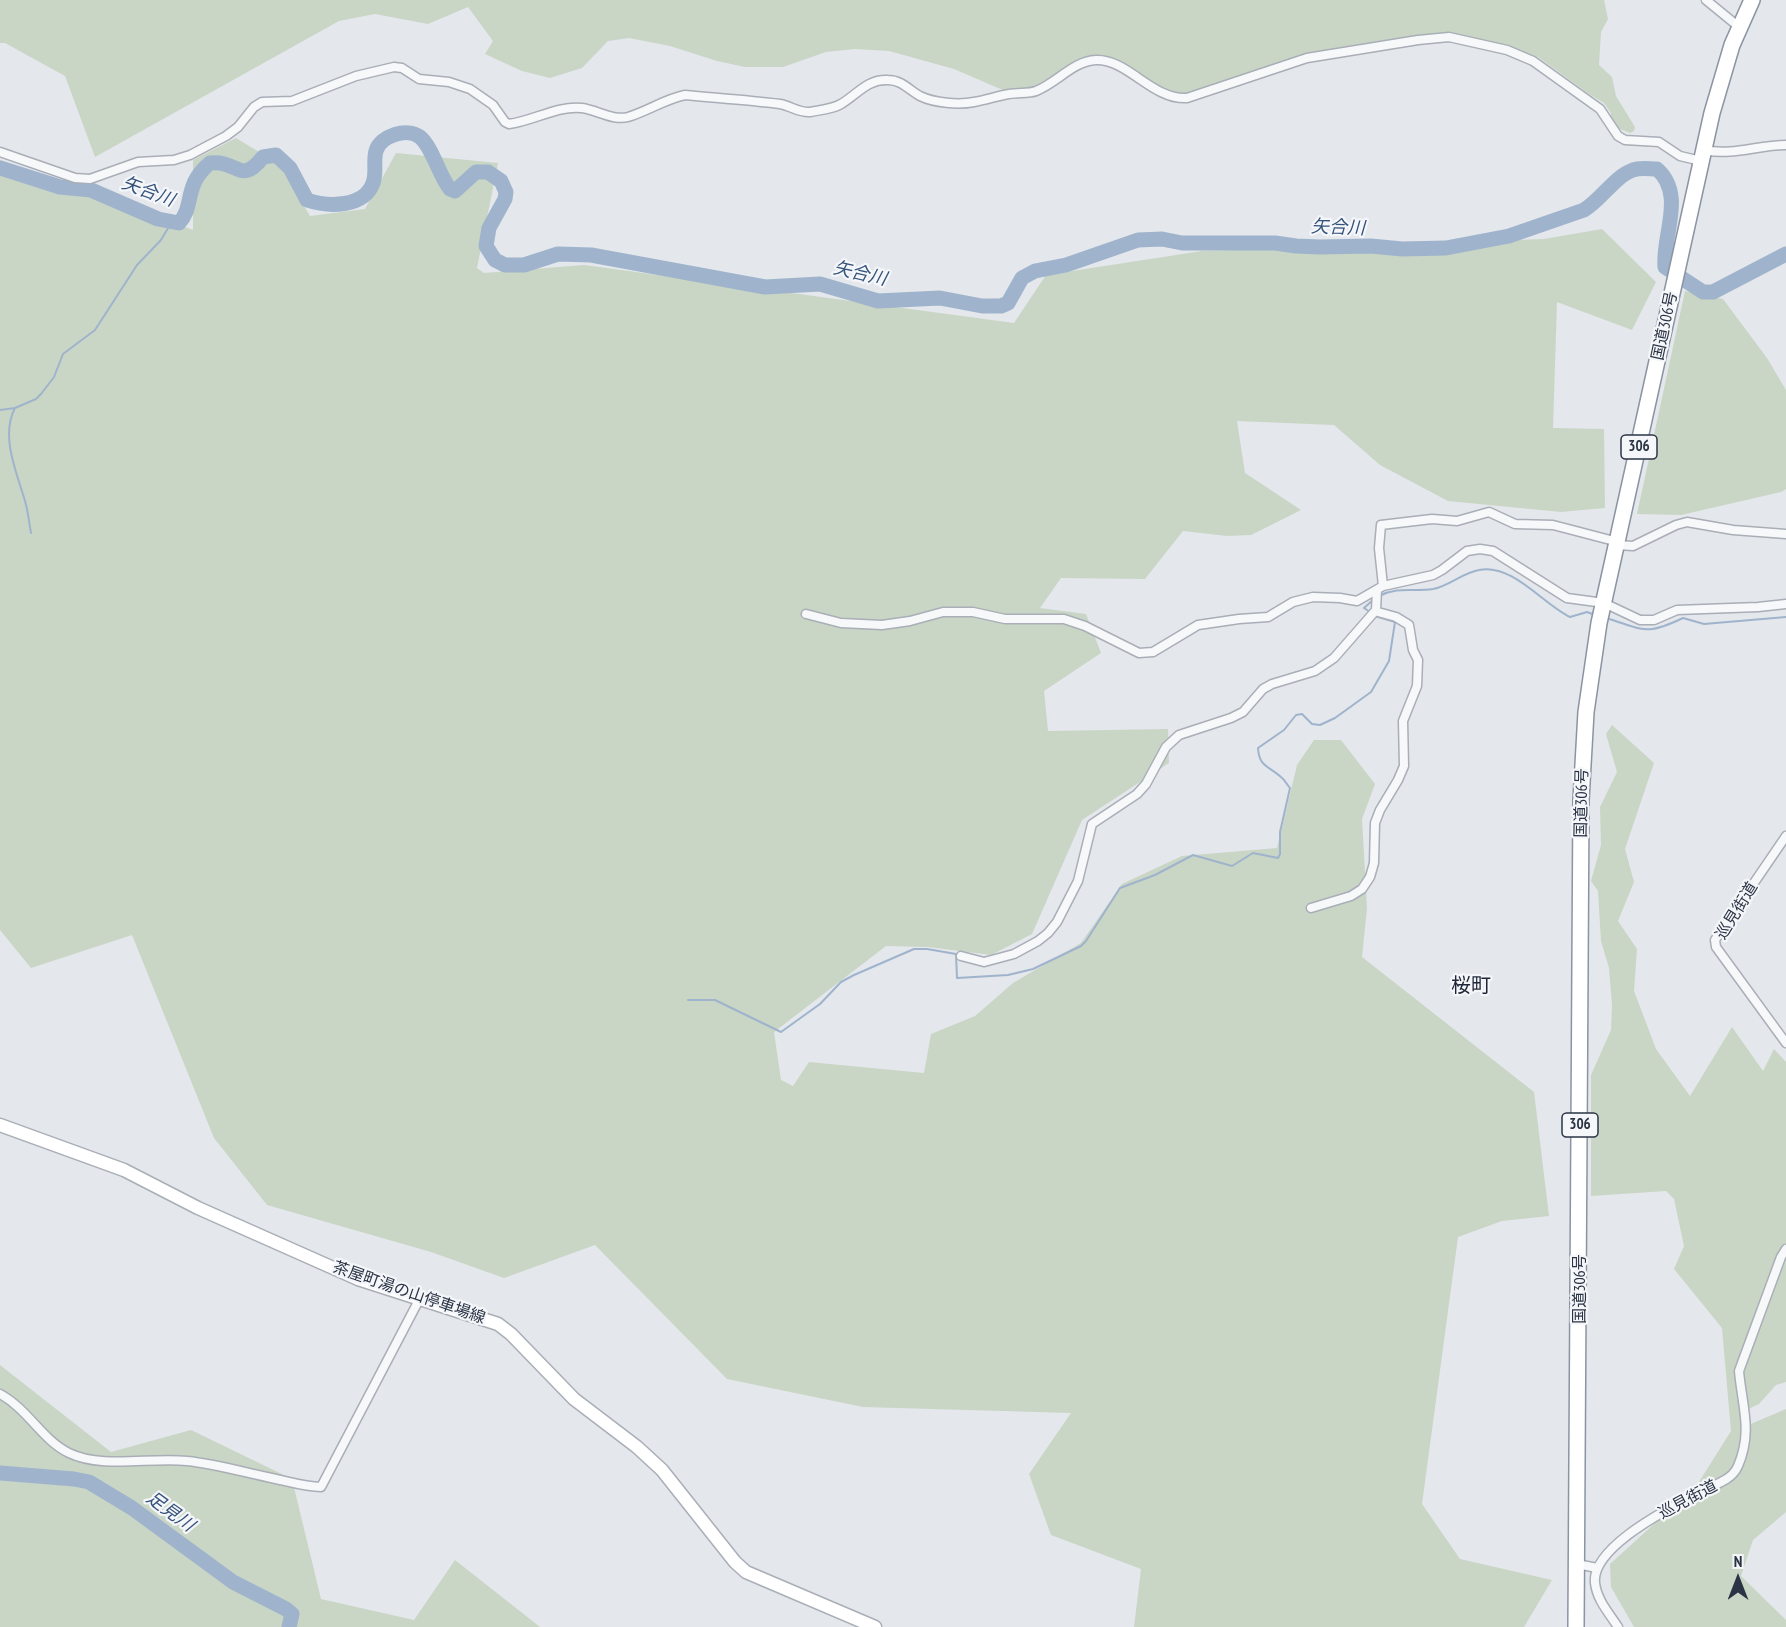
<!DOCTYPE html>
<meta charset="utf-8">
<style>
body{margin:0}
#map{position:relative;width:1786px;height:1627px;overflow:hidden;background:#e4e7ec;font-family:"PT Sans Narrow",sans-serif}
canvas{display:block}
.north{position:absolute;left:1708px;top:1549px;width:60px;height:60px;-webkit-text-stroke:4px #f4f6f9;paint-order:stroke;rotate:0deg;font-size:16px;font-weight:700;line-height:24px;text-align:center;color:#2b3445}
.north::after{content:'';display:block;margin:auto;width:21px;height:27px;background:#2b3445;clip-path:polygon(50% 0,100% 100%,50% 72%,0 100%)}
</style>
<div id="map">
<canvas width="1786" height="1627"></canvas>
<div class="north">N</div>
</div>
<script>
const g = document.querySelector('canvas').getContext('2d');
g.lineJoin = 'round';
function fillPath(path, color) { g.fillStyle = color; g.fill(path, 'evenodd'); }
function trace(path, color, width, dash) { g.strokeStyle = color; g.lineWidth = width; g.lineCap = dash ? 'butt' : 'round'; g.setLineDash(dash || []); g.stroke(path); }
function drawText(font, color, halo, rows, align = 'center') {
  g.font = font + ' "PT Sans Narrow","Noto Sans JP",sans-serif'; g.lineWidth = 4.5; g.setLineDash([]); g.textBaseline = 'middle'; g.strokeStyle = halo; g.fillStyle = color; for (const [text, x, y, turn = 0] of rows) {
    g.save(); g.translate(x, y); g.rotate((+turn || 0) * Math.PI / 180); g.textAlign = isNaN(turn) ? turn : align; if (halo) g.strokeText(text, 0, 0); g.fillText(text, 0, 0); g.restore();
  }
}
const green = new Path2D(`
 M 0,0 L 1604,0 L 1608,19 L 1601,32 L 1599,65 L 1612,77 L 1616,96 L 1635,127 L 1634,131 L 1630,133 L 1620,129 L 1610,118 L 1611,113 L 1604,103 L 1589,94 L 1538,57 L 1509,48 L 1456,36 L 1313,53 L 1192,94 L 1175,94 L 1166,90 L 1112,59 L 1068,67 L 1031,88 L 1005,91 L 954,69 L 889,51 L 855,49 L 826,52 L 783,67 L 745,67 L 717,61 L 670,46 L 629,38 L 608,41 L 582,68 L 550,78 L 522,71 L 485,54 L 493,41 L 468,7 L 428,24 L 375,14 L 339,21 L 95,157 L 65,76 L 5,43 L 0,43 Z
 M 236,138 L 279,164 L 310,216 L 365,209 L 396,153 L 498,163 L 477,268 L 484,273 L 584,265 L 1014,323 L 1046,275 L 1202,251 L 1544,239 L 1602,229 L 1656,282 L 1632,330 L 1557,302 L 1553,428 L 1604,429 L 1605,508 L 1561,512 L 1448,501 L 1380,465 L 1334,425 L 1237,421 L 1245,473 L 1301,510 L 1251,535 L 1227,536 L 1183,531 L 1145,579 L 1061,578 L 1040,608 L 1086,614 L 1101,653 L 1044,691 L 1048,731 L 1168,729 L 1169,763 L 1082,820 L 1032,934 L 991,955 L 928,947 L 886,946 L 774,1032 L 781,1080 L 793,1086 L 809,1062 L 924,1073 L 931,1034 L 975,1016 L 1013,983 L 1081,943 L 1122,884 L 1182,856 L 1277,848 L 1297,765 L 1314,740 L 1341,740 L 1375,784 L 1362,819 L 1367,908 L 1362,957 L 1534,1092 L 1549,1216 L 1502,1221 L 1458,1237 L 1422,1504 L 1460,1559 L 1552,1580 L 1524,1627 L 1134,1627 L 1141,1569 L 1051,1535 L 1029,1474 L 1071,1413 L 863,1407 L 727,1379 L 595,1245 L 504,1278 L 431,1252 L 267,1205 L 214,1138 L 132,935 L 31,968 L 0,930 L 0,160 L 193,230 L 193,160 Z
 M 1685,291 L 1723,299 L 1767,358 L 1786,390 L 1786,489 L 1781,492 L 1681,515 L 1637,514 Z
 M 1612,725 L 1654,763 L 1625,849 L 1634,882 L 1618,921 L 1637,949 L 1634,991 L 1656,1049 L 1690,1096 L 1732,1027 L 1763,1071 L 1774,1049 L 1786,1062 L 1786,1382 L 1776,1385 L 1759,1404 L 1744,1411 L 1746,1426 L 1786,1409 L 1786,1512 L 1753,1540 L 1741,1576 L 1786,1620 L 1786,1627 L 1634,1627 L 1611,1587 L 1610,1564 L 1697,1485 L 1731,1431 L 1722,1328 L 1674,1269 L 1684,1246 L 1674,1199 L 1666,1191 L 1591,1196 L 1591,1075 L 1611,1030 L 1612,1005 L 1609,968 L 1601,941 L 1598,891 L 1591,881 L 1601,845 L 1600,807 L 1617,772 L 1606,734 Z
 M 0,1365 L 111,1452 L 191,1430 L 292,1479 L 321,1599 L 414,1620 L 455,1560 L 540,1627 L 0,1627 Z`);
const stream = new Path2D(`
 M 15,408 C 0,436 17,473 25,501 C 28,511 29,522 31,533
 M 0,410 L 15,408 L 36,399 L 41,394 L 54,377 L 63,354 L 95,330 L 137,265 L 161,240 L 171,223
 M 1379,596 C 1399,586 1412,592 1433,589 C 1449,586 1462,573 1479,570 C 1512,563 1543,604 1570,617 L 1587,612 L 1595,615
 M 1370,612 L 1364,608 L 1374,599
 M 1606,618 C 1645,630 1645,636 1683,618 L 1704,624 L 1786,617
 M 688,1000 L 715,1000 L 781,1032 L 820,1004 L 841,982 L 854,975 L 914,949 L 927,949 L 956,954 L 957,978 L 1008,975 L 1033,969 L 1081,946 L 1086,941 L 1120,888 L 1155,875 L 1193,855 L 1232,866 L 1253,853 L 1278,858 L 1280,854 L 1280,832 L 1290,788 C 1287,785 1285,780 1281,777 C 1269,766 1259,767 1258,748 L 1284,730 L 1296,715 L 1302,714 L 1312,724 L 1320,725 L 1335,718 L 1371,692 L 1389,661 L 1395,622 L 1375,616`);
const river = new Path2D(`
 M 0,168 L 60,187 L 91,190 L 158,219 L 179,223 C 195,206 183,185 210,163 C 239,160 240,186 263,157 L 276,155 L 290,168 L 307,200 C 328,207 364,208 373,183 C 377,173 373,161 376,151 C 380,136 407,127 420,137 C 433,148 439,176 450,189 L 455,191 L 476,172 L 488,172 L 501,181 L 506,192 L 505,199 L 489,228 L 486,246 L 495,260 L 505,265 L 524,265 L 558,254 L 591,255 L 765,287 L 820,284 L 878,301 L 940,298 L 982,306 L 1001,306 L 1008,303 L 1022,278 L 1035,271 L 1066,265 L 1138,240 L 1162,239 L 1182,243 L 1275,243 L 1296,246 L 1320,247 L 1371,246 L 1402,249 L 1446,248 L 1509,236 L 1584,210 C 1601,200 1615,176 1633,170 C 1640,167 1650,169 1657,169 C 1686,195 1662,235 1665,267 L 1703,292 L 1713,292 L 1786,254
 M 0,1473 L 74,1479 L 89,1482 L 132,1508 L 233,1582 L 286,1609 L 292,1614 L 289,1627`);
const street = new Path2D(`
 M 1706,0 L 1739,27
 M 1704,150 C 1734,156 1757,145 1786,145
 M 0,152 L 75,178 L 90,179 L 138,162 L 174,160 L 190,155 L 226,136 L 238,127 L 254,107 L 262,102 L 292,101 L 356,76 L 394,67 L 402,68 L 419,79 L 449,82 L 470,89 L 493,105 L 505,122 L 509,124 C 533,121 558,105 582,108 C 597,110 613,121 628,117 C 648,111 665,99 685,95 C 717,98 749,100 780,104 C 791,106 799,113 810,112 C 820,110 833,109 841,104 C 858,94 867,79 888,80 C 902,80 909,90 920,96 C 934,103 959,105 974,102 C 986,100 997,96 1009,94 C 1018,92 1028,94 1036,91 C 1057,83 1073,61 1096,60 C 1128,59 1152,100 1187,98 L 1307,58 L 1418,40 L 1449,37 L 1507,50 L 1533,61 L 1600,109 L 1618,136 L 1625,140 L 1659,142 L 1680,156 L 1701,161
 M 1617,545 L 1633,546 L 1676,525 L 1687,522 L 1733,530 L 1786,534
 M 1383,586 L 1379,548 L 1381,525 L 1432,519 L 1457,521 L 1489,512 L 1515,524 L 1553,525 L 1618,542
 M 806,614 L 841,623 L 882,625 L 910,621 L 943,612 L 973,612 L 1005,619 L 1064,619 L 1085,626 L 1139,653 L 1153,652 L 1198,625 L 1239,619 L 1268,617 L 1293,602 L 1313,597 L 1340,598 L 1357,601 L 1383,586 L 1433,575 L 1442,570 L 1467,551 L 1480,549 L 1493,551 L 1567,598 L 1604,603 L 1640,620 L 1654,620 L 1677,610 L 1758,607 L 1786,604
 M 1786,836 L 1715,940 L 1716,947 L 1786,1043
 M 1311,908 L 1351,896 L 1362,889 L 1370,877 L 1374,863 L 1375,823 L 1380,810 L 1398,780 L 1404,766 L 1403,721 L 1417,686 L 1418,660 L 1413,650 L 1409,625 L 1396,617 L 1378,612 L 1376,610
 M 961,956 L 984,962 L 1014,954 L 1038,941 L 1048,933 L 1057,922 L 1078,881 L 1092,824 L 1137,794 L 1146,784 L 1166,747 L 1179,735 L 1231,718 L 1243,712 L 1263,689 L 1272,684 L 1315,671 L 1334,658 L 1376,610 L 1377,590
 M 0,1394 C 28,1409 42,1440 69,1453 C 102,1469 150,1457 187,1461 C 217,1464 246,1473 276,1479 C 290,1482 306,1487 321,1487 L 420,1298
 M 1577,1564 L 1597,1568
 M 1618,1627 C 1609,1613 1597,1600 1595,1583 C 1591,1547 1670,1508 1697,1493 C 1712,1485 1731,1482 1738,1466 C 1753,1431 1742,1406 1739,1371 L 1781,1257 L 1786,1249`);
const secondary = new Path2D(`
 M 0,1125 L 124,1170 L 198,1208 L 358,1279 L 498,1324 L 511,1334 L 574,1399 L 637,1447 L 662,1470 L 735,1562 L 746,1572 L 875,1627`);
const highway = new Path2D(`
 M 1576,1627 L 1581,800 L 1586,712 L 1599,623 L 1712,113 L 1732,45 L 1752,0`);
const shields = [
 [1639,447,36],
 [1580,1125,36]
];
const shieldNames = [
 ["306",1639,447],
 ["306",1580,1125]
];
const streetNames = [
 ["国道306号",1665,326,-78],
 ["国道306号",1582,803,-89],
 ["巡見街道",1737,911,-58],
 ["国道306号",1580,1289,-90],
 ["茶屋町湯の山停車場線",409,1293,19],
 ["巡見街道",1688,1500,-28]
];
const waterNames = [
 ["矢合川",148,192,20],
 ["矢合川",1338,228,2],
 ["矢合川",860,274,13],
 ["足見川",170,1512,36]
];
const quarterNames = [
 ["桜町",1471,986]
];
fillPath(green, '#c9d6c5');
trace(stream, '#9fb4cc', 2);
trace(river, '#9fb4cc', 15);
trace(street, '#a9aeb7', 11);
trace(secondary, '#a9aeb7', 15);
trace(highway, '#8b94a3', 18);
trace(street, '#f7f8fa', 8);
trace(secondary, '#fff', 12);
trace(highway, '#fff', 15);
for (const [x, y, w] of shields) { const box = new Path2D(); box.roundRect(x - w / 2, y - 12, w, 24, 4.5); g.fillStyle = '#f4f6f9'; g.fill(box); trace(box, '#2b3445', 1.5); }
drawText('bold 15px', '#2b3445', null, shieldNames);
drawText('16px', '#2b3445', '#f4f6f9', streetNames);
drawText('italic 18px', '#34527a', '#f4f6f9', waterNames);
drawText('20px', '#1d2536', '#f4f6f9', quarterNames);
</script>
